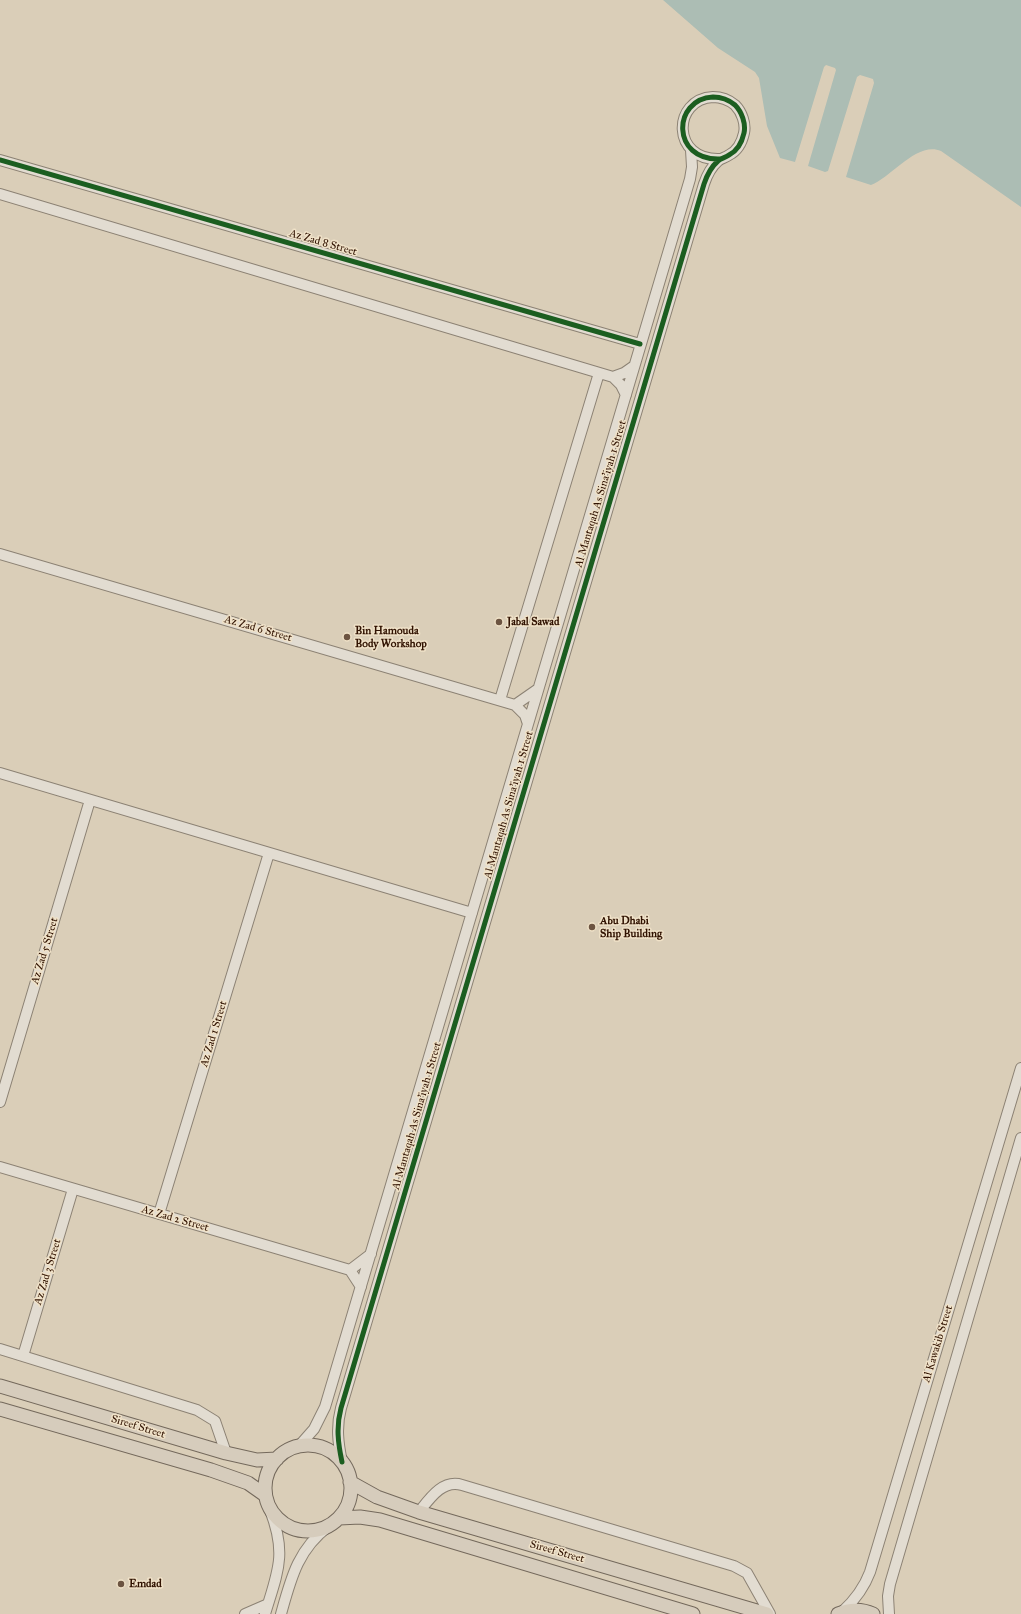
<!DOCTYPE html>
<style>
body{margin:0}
canvas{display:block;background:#daceb8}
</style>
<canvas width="1021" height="1614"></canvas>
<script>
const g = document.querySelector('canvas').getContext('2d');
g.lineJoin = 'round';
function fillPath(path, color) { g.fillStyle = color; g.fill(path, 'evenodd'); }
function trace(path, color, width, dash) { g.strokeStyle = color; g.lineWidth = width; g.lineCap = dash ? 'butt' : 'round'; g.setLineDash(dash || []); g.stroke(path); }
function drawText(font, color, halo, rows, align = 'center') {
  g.font = font + ' "IM FELL Great Primer",serif'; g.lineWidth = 3; g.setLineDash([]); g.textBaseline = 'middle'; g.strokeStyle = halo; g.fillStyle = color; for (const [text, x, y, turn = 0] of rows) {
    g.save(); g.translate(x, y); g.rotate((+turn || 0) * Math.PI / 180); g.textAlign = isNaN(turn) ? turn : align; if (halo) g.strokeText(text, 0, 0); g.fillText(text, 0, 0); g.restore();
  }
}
const water = new Path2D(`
 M 663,0 L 1021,0 L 1021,207 L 941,151 C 917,141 892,177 871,185 L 846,177 L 874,83 L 873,79 L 860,75 L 857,77 L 828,171 L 825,172 L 808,166 L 836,70 L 835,68 L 826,65 L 824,67 L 795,162 L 780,158 L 767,126 L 759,78 L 755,72 L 718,48 Z`);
const minor = new Path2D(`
 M 0,160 L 640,344
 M 0,194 L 613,377 L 621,385 L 626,395
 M 613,377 L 624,373 L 634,366
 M 0,554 L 515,705 L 525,715 L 528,724
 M 500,700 L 599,373
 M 515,705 L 538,689
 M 0,773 L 472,913
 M 0,1102 L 90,800
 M 0,1167 L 350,1270 L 361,1287
 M 159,1214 L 269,853
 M 350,1270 L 371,1254
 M 0,1349 L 197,1410 L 215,1421 L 226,1453
 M 23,1356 L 73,1189
 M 299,1446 L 314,1429 L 325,1407 L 690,179 L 692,167 L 691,150
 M 342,1462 C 338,1443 336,1427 341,1408 L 704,184 C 707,175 711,167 718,161 C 721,158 725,158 729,155 C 737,151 742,142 744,133 C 746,124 742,112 735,105 C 729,100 721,97 713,97 C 672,99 671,161 720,159
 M 419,1512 C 430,1498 443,1479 462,1485 L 734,1566 L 747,1573 L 770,1614
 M 842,1612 C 855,1600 864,1588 870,1572 L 1021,1068
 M 245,1614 L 268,1604
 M 265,1614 C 278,1571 287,1554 270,1510
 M 281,1614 C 291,1578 298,1549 329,1526
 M 889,1614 L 888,1596 L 890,1584 L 1021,1138`);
const major = new Path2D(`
 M 0,1386 L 226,1453 L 257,1460 L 277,1459
 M 0,1409 L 211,1470 L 248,1483 L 265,1495
 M265 1488a43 43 0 1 1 86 0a43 43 0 1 1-86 0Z
 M 350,1482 L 377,1497 L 419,1512 L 767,1614
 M 339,1518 L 360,1517 L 380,1520 L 693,1614
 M 838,1614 C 850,1609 862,1609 873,1614`);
const cycleway = new Path2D(`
 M 0,160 L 640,344
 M 342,1462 C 338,1443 336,1427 341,1408 L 704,184 C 707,175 711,167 718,161 C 721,158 725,158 729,155 C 737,151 742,142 744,133 C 746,124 742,112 735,105 C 729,100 721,97 713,97 C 672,99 671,161 720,159`);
const markers = [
 [499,622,4,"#6c5441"],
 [347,637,4,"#6c5441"],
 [592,927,4,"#6c5441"],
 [121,1584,4,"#6c5441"]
];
const streetNames = [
 ["Az Zad 8 Street",323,243,16],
 ["Al Mantaqah As Sina'iyah 1 Street",601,494,-73],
 ["Az Zad 6 Street",258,629,16],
 ["Al Mantaqah As Sina'iyah 1 Street",509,805,-74],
 ["Az Zad 5 Street",45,951,-73],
 ["Az Zad 1 Street",214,1034,-73],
 ["Al Mantaqah As Sina'iyah 1 Street",417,1116,-74],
 ["Az Zad 2 Street",175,1219,16],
 ["Az Zad 3 Street",48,1272,-73],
 ["Al Kawakib Street",938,1344,-73],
 ["Sireef Street",138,1427,17],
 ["Sireef Street",557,1552,16]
];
const poiNames = [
 ["Jabal Sawad",507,622],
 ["Bin Hamouda",355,631],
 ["Body Workshop",355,644],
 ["Abu Dhabi",600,921],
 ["Ship Building",600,934],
 ["Emdad",129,1584]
];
fillPath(water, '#acbdb4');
trace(minor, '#8c8274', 12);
trace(major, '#74695c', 15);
trace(minor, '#e2dcd1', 10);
trace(major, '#d6ccbc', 13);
trace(cycleway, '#1b5e20', 5);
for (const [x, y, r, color] of markers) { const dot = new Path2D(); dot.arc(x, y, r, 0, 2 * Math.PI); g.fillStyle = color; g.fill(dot); trace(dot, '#f0e2c8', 1.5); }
drawText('11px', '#301201', '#f0e2c8', streetNames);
drawText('bold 11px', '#301201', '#f0e2c8', poiNames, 'left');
</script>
